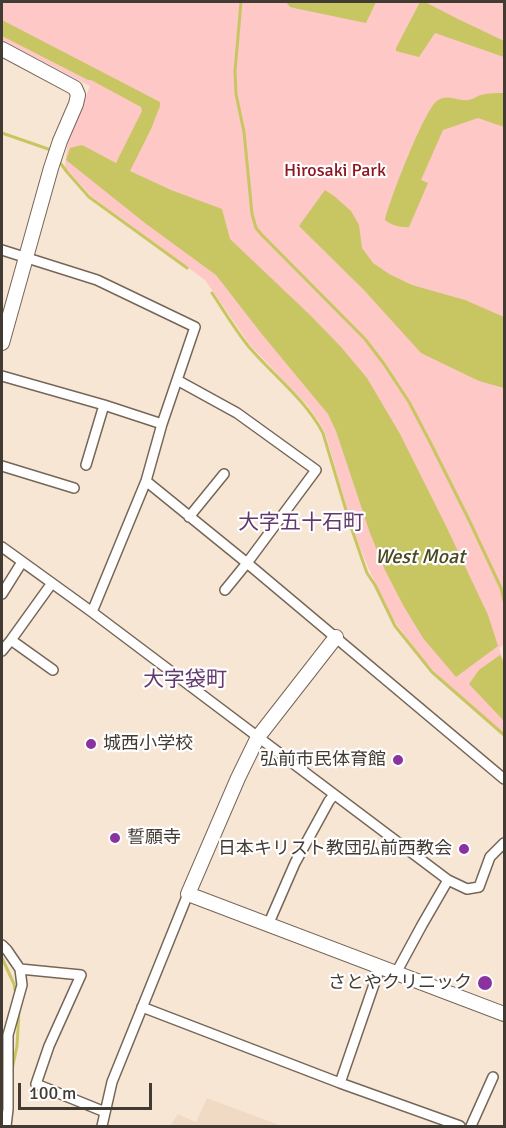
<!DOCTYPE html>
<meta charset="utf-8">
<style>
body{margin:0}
#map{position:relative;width:506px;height:1128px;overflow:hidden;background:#f8e6d5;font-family:Signika,sans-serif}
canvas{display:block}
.frame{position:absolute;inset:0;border:3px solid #423b34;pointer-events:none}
.scale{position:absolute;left:18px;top:1083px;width:134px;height:27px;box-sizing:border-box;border:3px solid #423b34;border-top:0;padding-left:8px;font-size:18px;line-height:21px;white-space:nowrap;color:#423b34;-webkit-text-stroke:4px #fff;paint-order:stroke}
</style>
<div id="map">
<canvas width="506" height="1128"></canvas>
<div class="frame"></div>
<div class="scale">100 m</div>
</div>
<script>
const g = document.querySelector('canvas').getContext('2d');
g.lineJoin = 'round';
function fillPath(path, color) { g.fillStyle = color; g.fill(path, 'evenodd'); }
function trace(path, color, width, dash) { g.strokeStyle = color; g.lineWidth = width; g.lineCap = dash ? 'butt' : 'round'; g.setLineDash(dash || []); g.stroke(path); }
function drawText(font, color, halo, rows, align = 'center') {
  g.font = font + ' Signika,"Noto Sans JP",sans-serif'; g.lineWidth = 4.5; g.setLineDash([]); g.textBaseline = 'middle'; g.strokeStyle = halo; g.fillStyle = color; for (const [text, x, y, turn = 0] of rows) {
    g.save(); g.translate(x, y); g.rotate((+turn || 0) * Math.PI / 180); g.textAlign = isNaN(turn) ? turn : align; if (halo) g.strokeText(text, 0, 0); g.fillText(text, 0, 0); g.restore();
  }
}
const built = new Path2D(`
 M 207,1098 L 282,1126 L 170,1126 L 178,1114 L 196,1122 Z`);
const green = new Path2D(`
 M 2,2 L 504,2 L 504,645 L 499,648 L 504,662 L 504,734 L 452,689 L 422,659 L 393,619 L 370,572 L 354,533 L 325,432 L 318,420 L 307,405 L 250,345 L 205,280 L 91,196 L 65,167 L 67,146 L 90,86 L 2,40 Z`);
const water = new Path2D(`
 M 286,2 L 376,2 L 366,23 L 294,8 L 290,7 Z
 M 420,2 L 425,2 L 456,18 L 504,41 L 504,57 L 435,33 L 419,57 L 396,51 L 396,48 Z
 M 2,20 L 160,102 L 160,106 L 151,129 L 130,171 L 171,190 L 222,209 L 230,239 L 311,316 L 341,347 L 367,378 L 400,434 L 446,526 L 488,615 L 498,646 L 456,677 L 423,638 L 403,605 L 385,570 L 370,533 L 336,431 L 328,414 L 261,333 L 216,275 L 145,223 L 66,160 L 70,148 L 82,145 L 116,163 L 142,111 L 141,107 L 91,80 L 88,80 L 2,36 Z
 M 504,93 L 504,127 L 478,118 L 443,130 L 421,180 L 428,183 L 409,227 C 401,228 391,225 385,220 C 389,202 424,110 437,101 C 448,93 457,102 468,100 C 472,100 477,96 481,95 C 489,93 497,93 504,93 Z
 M 325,190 L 334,196 L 351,211 L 359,225 L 362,248 L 373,263 L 389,274 L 412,285 L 465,300 L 504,317 L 504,388 L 479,381 L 421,353 L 364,290 L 299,226 Z
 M 500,655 L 504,663 L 504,721 L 469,684 L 479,670 Z`);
const stream = new Path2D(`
 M 241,2 L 235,71 L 236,94 L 244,132 L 252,214 L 256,228 L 261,234 L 365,339 L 384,364 L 409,402 L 430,442 L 469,520 L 501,588 L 504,601
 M 2,133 L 51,150 L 53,153
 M 58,160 L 67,172 L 89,197 L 187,268
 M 212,293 C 224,311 236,331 249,347 C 274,376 305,399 323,433 L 351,527 L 362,559 L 367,573 L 375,585 L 395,626 L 432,672 L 504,735
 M 2,958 L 14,984 L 16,996
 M 12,1070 L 17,1046 L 19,1011`);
const street = new Path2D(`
 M 2,250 L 97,280 L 195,327 L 162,424
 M 2,376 L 104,405 L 162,424 L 146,481 L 92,612
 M 177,380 L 237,413 L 316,470 L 247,563 L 225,590
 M 86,465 L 104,405
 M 2,466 L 74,488
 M 146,481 L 247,563 L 504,779
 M 189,517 L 224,474
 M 2,547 L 92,612 L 448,880 L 467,889 L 479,887 L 490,857 L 504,843
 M 2,594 L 22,562
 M 11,640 L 53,670
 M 2,651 L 11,640 L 52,583
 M 268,925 L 295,863 L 329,801 L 334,795
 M 2,945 L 7,950 L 20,969 L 22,985 L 8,1035 L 8,1109 L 6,1126
 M 20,969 L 81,975 L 49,1046 L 36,1084 L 105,1112
 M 396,973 L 422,925 L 448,880
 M 142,1007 L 340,1083 L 460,1126
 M 340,1083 L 380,967
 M 102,1126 L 112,1082 L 188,894
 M 471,1126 L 493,1077`);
const secondary = new Path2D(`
 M 2,49 L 75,88 L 78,95 L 76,104 L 60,141 L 51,168 L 2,343
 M 336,637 L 258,737 L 238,778 L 188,894 L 504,1014`);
const markers = [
 [91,744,6,"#8a33a0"],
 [398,760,6,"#8a33a0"],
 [115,838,6,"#8a33a0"],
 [464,849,6,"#8a33a0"],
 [485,983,8,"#8a33a0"]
];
const parkNames = [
 ["Hirosaki Park",335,171]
];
const poiNames = [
 ["城西小学校",103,744,"left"],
 ["弘前市民体育館",386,760],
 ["誓願寺",127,838,"left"],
 ["日本キリスト教団弘前西教会",452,849],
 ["さとやクリニック",472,983]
];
const waterNames = [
 ["West Moat",420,558]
];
const quarterNames = [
 ["大字五十石町",301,523],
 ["大字袋町",185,680]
];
fillPath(built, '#f1dac4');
fillPath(green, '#fdc8c5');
fillPath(water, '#c8c662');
trace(stream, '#c8c662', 3);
trace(street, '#766657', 12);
trace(secondary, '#766657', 16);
trace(street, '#fff', 9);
trace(secondary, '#fff', 14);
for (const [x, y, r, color] of markers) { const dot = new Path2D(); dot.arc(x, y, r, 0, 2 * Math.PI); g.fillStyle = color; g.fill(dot); trace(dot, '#fff', 2); }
drawText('18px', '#8e1521', '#fff', parkNames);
drawText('18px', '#423b34', '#fff', poiNames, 'right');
drawText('italic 20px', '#4a491f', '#fff', waterNames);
drawText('21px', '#62386e', '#fff', quarterNames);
</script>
